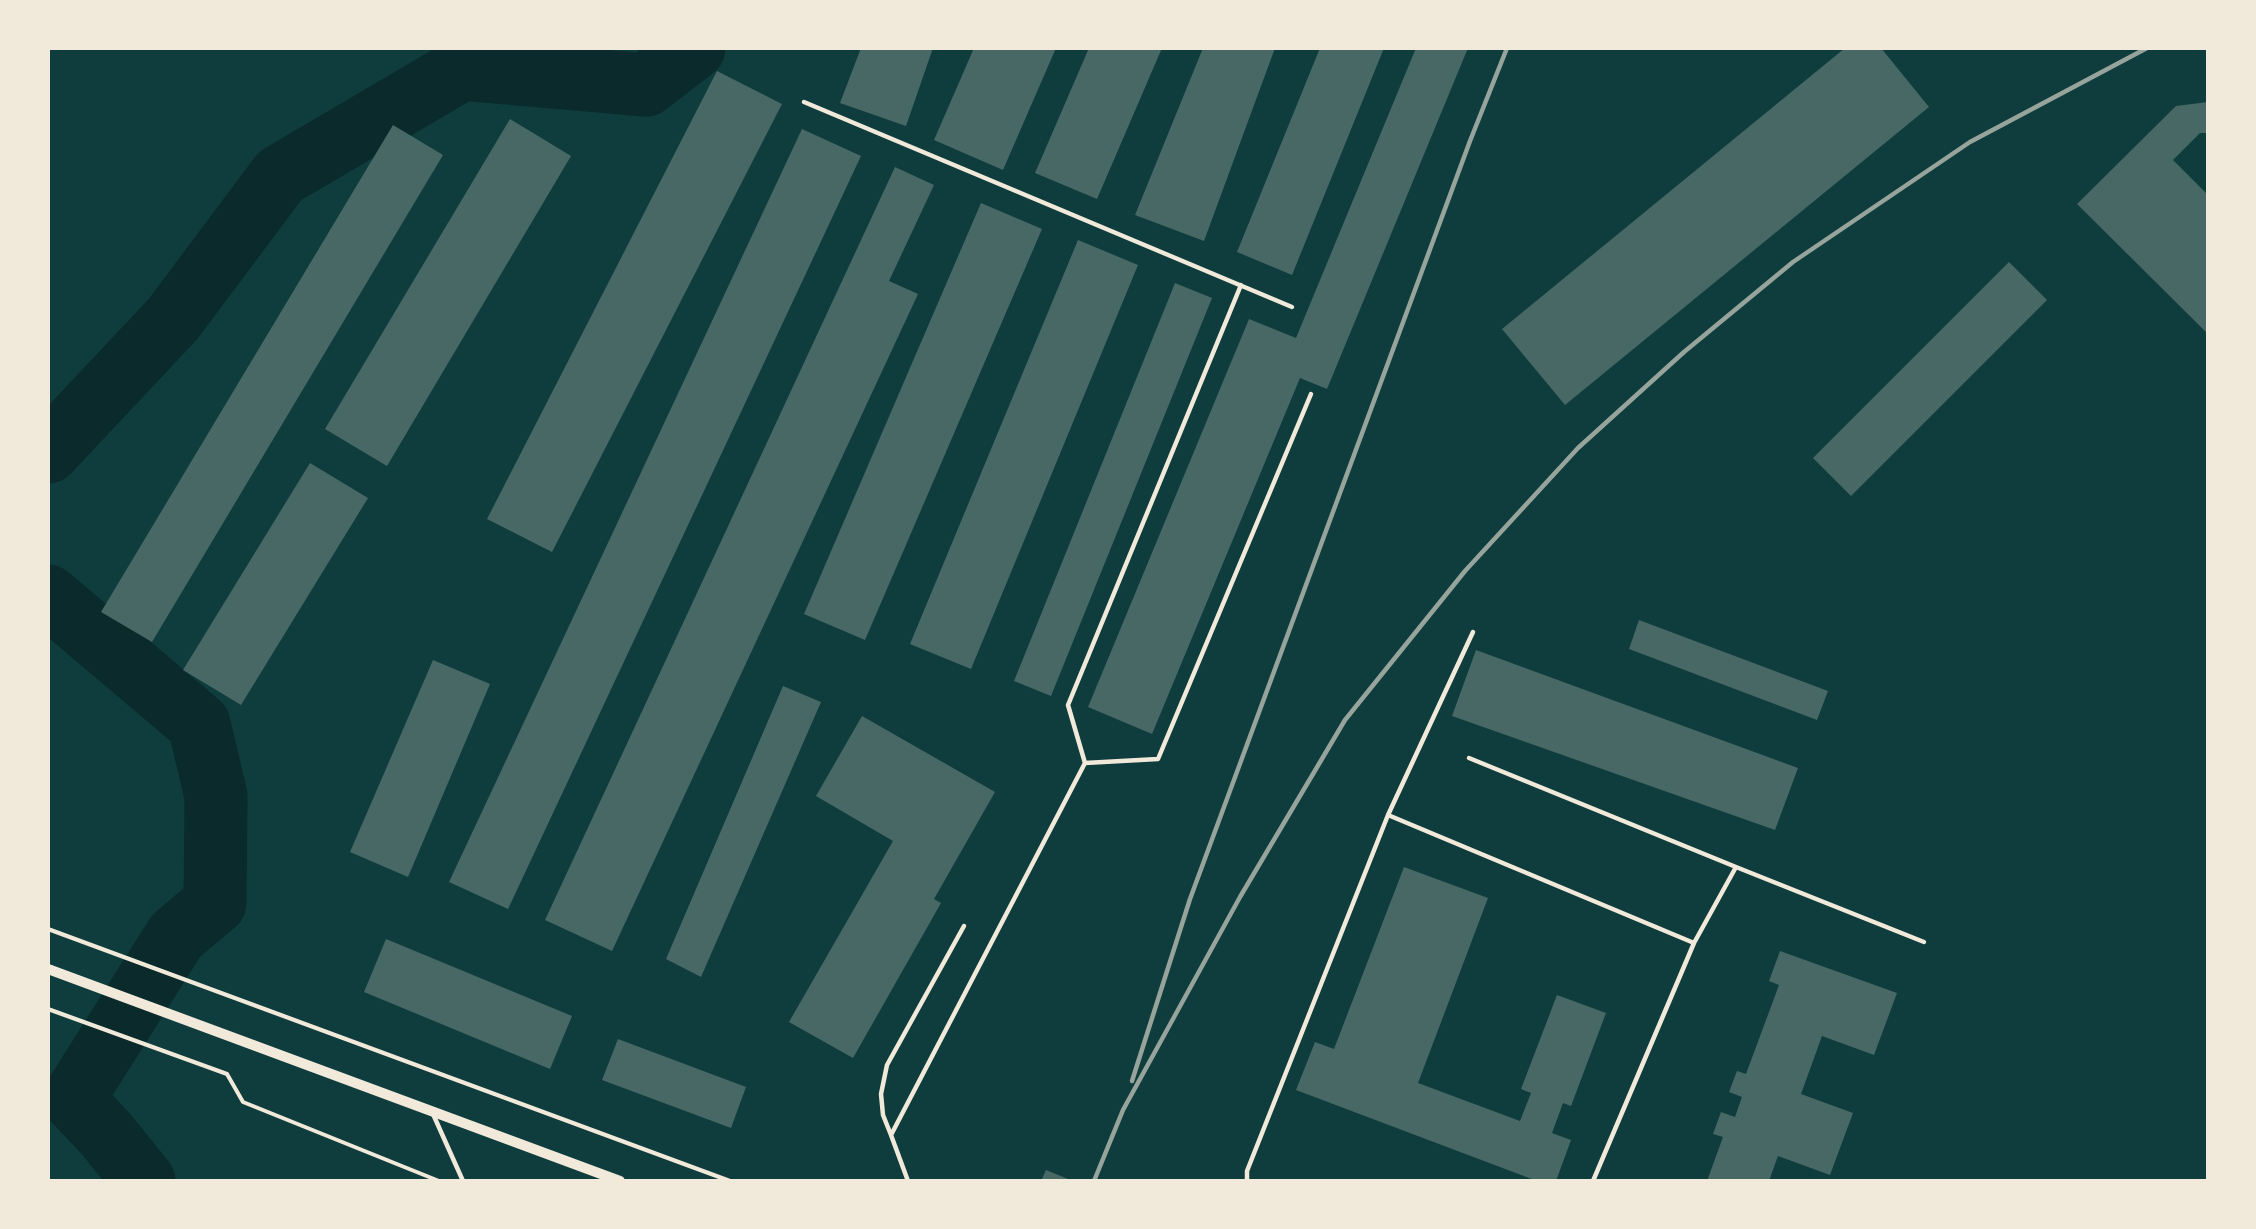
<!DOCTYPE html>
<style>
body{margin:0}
#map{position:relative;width:2256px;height:1229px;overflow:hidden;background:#0f3d3e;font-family:"IBM Plex Sans",sans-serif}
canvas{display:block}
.frame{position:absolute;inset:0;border:50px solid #f1e9da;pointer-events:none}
</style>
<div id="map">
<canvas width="2256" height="1229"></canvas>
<div class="frame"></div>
</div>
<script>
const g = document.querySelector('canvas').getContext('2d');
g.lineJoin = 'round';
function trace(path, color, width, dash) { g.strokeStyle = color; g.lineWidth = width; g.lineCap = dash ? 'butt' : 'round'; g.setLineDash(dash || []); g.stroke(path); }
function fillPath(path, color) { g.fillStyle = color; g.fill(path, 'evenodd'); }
const river = new Path2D(`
 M 48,452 L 173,319 L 280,176 L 462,69 L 646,85 L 694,48
 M 48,596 L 199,724 L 216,796 L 215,903 L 176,936 L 73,1099 L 106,1134 L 144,1181`);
const building = new Path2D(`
 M 861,48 L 933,48 L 906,126 L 840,103 Z
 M 974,48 L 1056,48 L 1003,170 L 934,140 Z
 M 1089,48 L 1162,48 L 1097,199 L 1035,173 Z
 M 1203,48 L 1275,48 L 1204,241 L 1135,215 Z
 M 1320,48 L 1384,48 L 1292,275 L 1237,252 Z
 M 1416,48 L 1468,48 L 1327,389 L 1300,378 L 1152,734 L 1088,707 L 1249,319 L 1296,338 Z
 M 1845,48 L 1881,48 L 1929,107 L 1565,405 L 1502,329 Z
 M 717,71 L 782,104 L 552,552 L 487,519 Z
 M 2208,102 L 2208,133 L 2200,133 L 2173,160 L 2208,195 L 2208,334 L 2077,204 L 2176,106 Z
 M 510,119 L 571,156 L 387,466 L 325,429 Z
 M 393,125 L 443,155 L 152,642 L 101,612 Z
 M 802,129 L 861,156 L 508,909 L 449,882 Z
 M 895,167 L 934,185 L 889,281 L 918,294 L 612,951 L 545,920 Z
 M 981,203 L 1042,229 L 865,640 L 804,614 Z
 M 1078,240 L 1138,265 L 971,669 L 910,644 Z
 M 2009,262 L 2047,300 L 1851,496 L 1813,458 Z
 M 1175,283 L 1212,298 L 1051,696 L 1014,681 Z
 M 310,463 L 368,498 L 241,705 L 183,670 Z
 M 1639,620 L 1828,691 L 1817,720 L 1629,649 Z
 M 1476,650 L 1798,768 L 1775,830 L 1452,716 Z
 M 433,660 L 490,684 L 408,877 L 350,852 Z
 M 783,686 L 821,702 L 701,977 L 666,959 Z
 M 862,716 L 995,792 L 934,899 L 941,903 L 853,1058 L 789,1022 L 893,841 L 816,796 Z
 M 1404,867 L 1488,898 L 1418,1083 L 1520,1121 L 1531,1093 L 1521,1089 L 1557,995 L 1606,1013 L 1571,1106 L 1563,1103 L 1552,1133 L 1571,1140 L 1556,1181 L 1537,1181 L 1296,1090 L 1315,1042 L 1334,1049 Z
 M 386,939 L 572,1016 L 550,1069 L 364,992 Z
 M 1780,951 L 1897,993 L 1874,1055 L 1822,1036 L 1801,1094 L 1853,1113 L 1830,1175 L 1778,1156 L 1769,1181 L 1707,1181 L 1723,1137 L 1713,1134 L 1721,1112 L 1735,1117 L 1742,1097 L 1729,1092 L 1737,1071 L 1746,1074 L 1779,985 L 1769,981 Z
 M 618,1039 L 746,1087 L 731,1128 L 602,1080 Z
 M 1046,1170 L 1073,1181 L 1041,1181 Z`);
const path = new Path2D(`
 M 48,929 L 730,1181
 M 48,1009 L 227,1074 L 243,1102 L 439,1181`);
const service = new Path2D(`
 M 804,102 L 1292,307
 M 1469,758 L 1736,867
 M 1085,763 L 1158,759 L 1311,394
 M 1388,815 L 1473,632
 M 1694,943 L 1736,867 L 1924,942
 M 433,1114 L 463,1181
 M 891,1135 L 883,1115 L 881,1094 L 887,1065 L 964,926
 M 908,1181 L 891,1135 L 1085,763 L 1068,705 L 1241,285
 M 1247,1181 L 1247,1171 L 1388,815 L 1694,943 L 1593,1181`);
const tertiary = new Path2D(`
 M 48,969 L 620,1181`);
const rail = new Path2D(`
 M 1132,1081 L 1190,899 L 1470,141 L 1507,48
 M 1094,1181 L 1123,1110 L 1240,897 L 1345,720 L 1465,571 L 1578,448 L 1684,352 L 1793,262 L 1970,142 L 2147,48`);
trace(river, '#0a2a2b', 63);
fillPath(building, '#486865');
trace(path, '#f1e9da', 4);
trace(service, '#f1e9da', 4.5);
trace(tertiary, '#f1e9da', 10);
trace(rail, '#97a49c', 4.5);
</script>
